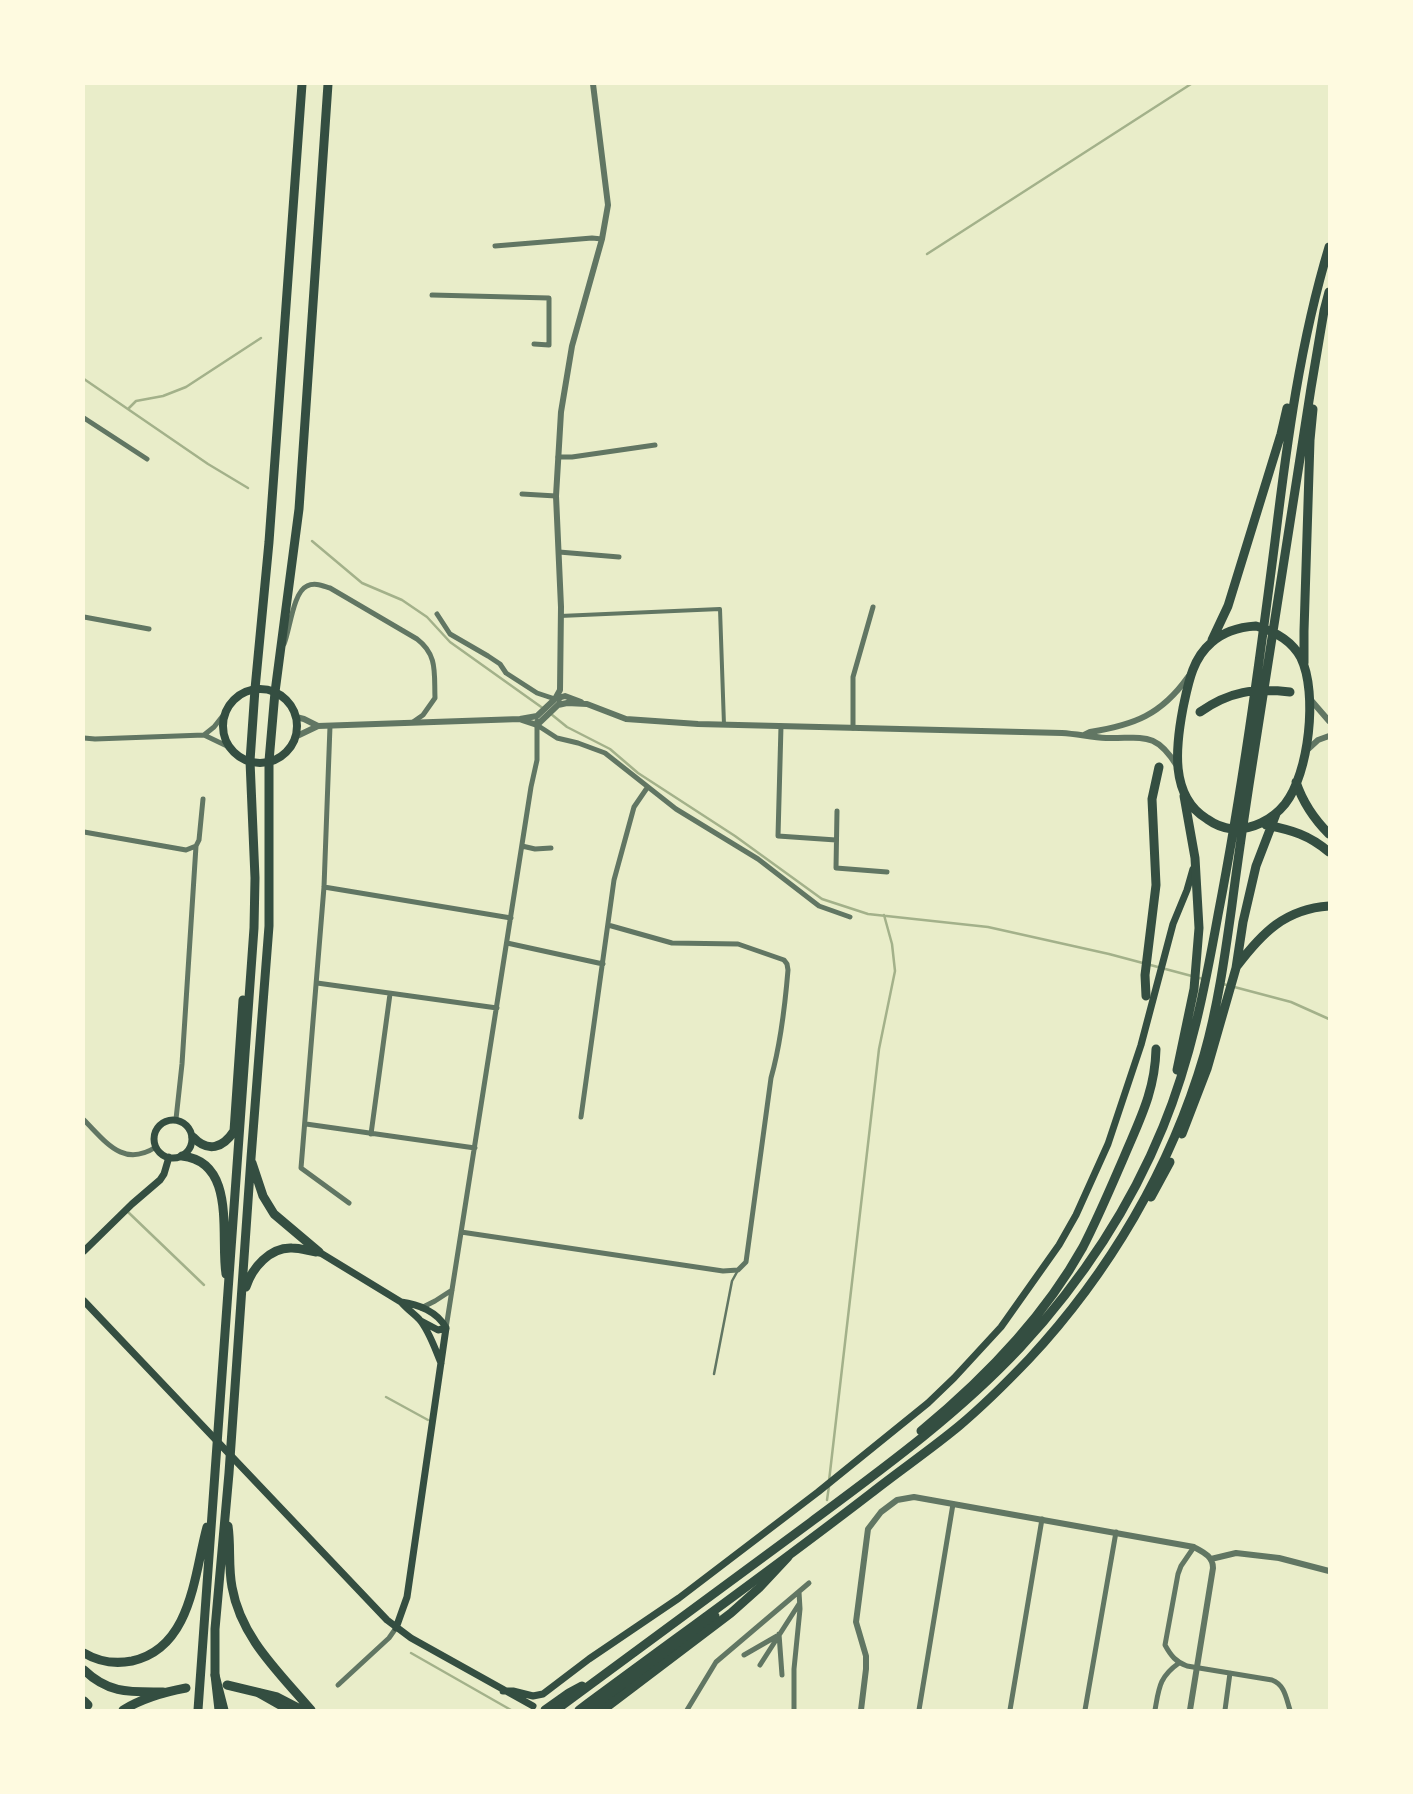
<!DOCTYPE html>
<style>
body{margin:0}
#map{position:relative;width:1413px;height:1794px;overflow:hidden;background:#e9edc9;font-family:"PT Sans",sans-serif}
canvas{display:block}
.frame{position:absolute;inset:0;border:85px solid #fefae0;pointer-events:none}
</style>
<div id="map">
<canvas width="1413" height="1794"></canvas>
<div class="frame"></div>
</div>
<script>
const g = document.querySelector('canvas').getContext('2d');
g.lineJoin = 'round';
function trace(path, color, width, dash) { g.strokeStyle = color; g.lineWidth = width; g.lineCap = dash ? 'butt' : 'round'; g.setLineDash(dash || []); g.stroke(path); }
const stream = new Path2D(`
 M 927,254 L 1191,84
 M 84,379 L 208,464 L 248,488
 M 128,409 L 136,401 L 163,396 L 186,387 L 261,338
 M 312,541 L 362,583 L 402,600 L 427,617 L 450,642 L 544,709
 M 551,714 L 567,727 L 610,749 L 638,773 L 735,836 L 822,899 L 868,914 L 988,927 L 1109,954 L 1203,979
 M 1223,984 L 1291,1002 L 1329,1019
 M 128,1212 L 204,1285
 M 386,1397 L 428,1420
 M 829,1481 L 879,1049 L 895,971 L 892,944 L 884,915
 M 827,1500 L 829,1486
 M 411,1653 L 511,1710`);
const service = new Path2D(`
 M 714,1374 L 732,1281 L 737,1272`);
const pedestrian = new Path2D(`
 M 560,616 L 720,609 L 724,725`);
const minor = new Path2D(`
 M 495,246 L 592,238 L 602,239
 M 432,295 L 549,298 L 549,345 L 534,344
 M 84,418 L 147,459
 M 558,457 L 572,457 L 655,445
 M 522,494 L 556,496
 M 559,552 L 619,557
 M 437,614 L 450,634 L 488,656 L 500,664 L 506,673 L 537,693 L 555,699
 M 84,617 L 149,629
 M 284,644 C 290,630 293,592 307,586 C 315,582 323,586 330,588 L 417,639 C 438,655 434,673 435,698 L 423,715 L 413,722
 M 537,725 L 557,738 L 578,743 L 605,753 L 676,809 L 758,859 L 819,906 L 850,917
 M 330,726 L 324,887 L 301,1168 L 349,1203
 M 781,726 L 778,836 L 836,840
 M 853,728 L 853,677 L 873,607
 M 204,735 L 214,727 L 225,713
 M 84,738 L 95,739 L 204,735 L 229,747
 M 837,811 L 836,868 L 887,872
 M 84,832 L 186,850 L 196,846
 M 522,846 L 535,849 L 551,848
 M 324,887 L 511,918
 M 507,943 L 603,964
 M 317,983 L 497,1008
 M 581,1117 L 614,880 L 634,807 L 647,788
 M 176,1119 L 182,1064 L 196,846 L 199,840 L 203,799
 M 84,1120 C 106,1142 123,1168 156,1147
 M 306,1124 L 475,1148
 M 371,1134 L 390,994
 M 461,1232 L 723,1271 L 738,1270 L 746,1262 L 771,1078 C 781,1043 785,1006 788,970 L 787,964 L 784,960 L 738,944 L 672,943 L 608,925
 M 421,1308 L 435,1301 L 452,1290
 M 446,1328 L 531,787 L 537,760 L 537,721
 M 1194,1547 L 1181,1566 L 1178,1574 L 1165,1645 C 1171,1656 1176,1662 1187,1666 L 1272,1680 C 1285,1685 1286,1698 1290,1710
 M 779,1634 L 782,1675
 M 744,1655 L 777,1636
 M 760,1665 L 799,1604
 M 338,1685 L 389,1638 L 396,1628
 M 687,1710 L 716,1662 L 809,1583
 M 794,1710 L 794,1669 L 800,1609 L 799,1592
 M 919,1710 L 953,1504
 M 1010,1710 L 1042,1519
 M 1085,1710 L 1116,1532
 M 1155,1710 C 1159,1688 1159,1677 1179,1663
 M 1225,1710 L 1230,1673`);
const tertiary = new Path2D(`
 M 555,699 L 560,690 L 561,607 L 556,496 L 561,412 L 572,346 L 602,239 L 608,205 L 593,84
 M 1310,699 L 1329,721
 M 558,705 L 567,703 L 587,704 L 626,719 L 698,724 L 1062,733 C 1077,734 1091,737 1106,738 C 1142,739 1155,730 1177,766
 M 296,717 L 304,719 L 318,726
 M 522,720 L 537,725 L 560,703
 M 1084,735 L 1090,732 C 1134,725 1161,715 1188,677
 M 295,737 L 318,726 L 520,719 L 537,716 L 555,699 L 565,696 L 581,702
 M 1306,751 L 1318,740 L 1329,736
 M 1211,1559 L 1236,1553 L 1279,1558 L 1329,1571
 M 861,1710 L 866,1669 L 866,1656 L 856,1622 L 868,1529 L 881,1512 L 897,1500 L 914,1497 L 1194,1547 C 1203,1552 1213,1556 1213,1568 L 1190,1710`);
const secondary = new Path2D(`
 M154 1139a19 19 0 1 1 38 0a19 19 0 1 1-38 0Z
 M 84,1251 L 132,1204 L 160,1180 L 164,1174 L 169,1157
 M 319,1252 L 401,1302 C 407,1309 413,1313 419,1319 C 429,1330 435,1349 441,1363
 M 84,1301 L 387,1620 L 411,1638 L 533,1706
 M 401,1302 C 418,1304 438,1312 446,1328
 M 421,1321 L 438,1330 L 446,1328
 M 396,1628 L 407,1597 L 446,1328
 M 503,1691 L 513,1691 L 533,1696 L 543,1694 L 589,1659 L 679,1598 L 818,1492 L 928,1403 L 954,1378 L 1001,1327 L 1059,1245 L 1076,1215 L 1108,1144 L 1141,1045 L 1173,924 L 1187,890 L 1193,869`);
const primary = new Path2D(`
 M223 726a37 37 0 1 1 74 0a37 37 0 1 1-74 0Z`);
const trunk = new Path2D(`
 M 1256,626 C 1274,631 1292,641 1301,658 C 1318,693 1309,774 1285,804 C 1272,820 1252,830 1232,829 C 1223,828 1214,824 1207,819 C 1169,796 1176,745 1183,708 C 1188,685 1192,659 1211,643 C 1224,631 1239,627 1256,626 Z
 M 1212,640 L 1228,606 L 1281,434 L 1287,408
 M 1304,663 L 1304,631 L 1310,440 L 1313,409
 M 1200,712 C 1230,691 1254,688 1290,692
 M 1296,782 C 1303,803 1313,818 1329,834
 M 1266,825 C 1292,830 1309,835 1329,852
 M 1237,966 C 1262,933 1285,909 1329,906
 M 1146,996 L 1145,975 L 1156,885 L 1152,799 L 1159,767
 M 1177,1070 L 1194,989 L 1199,928 L 1195,858 L 1184,796
 M 1182,1134 L 1207,1069 L 1236,968 L 1243,922 L 1256,866 L 1276,814
 M 193,1137 C 208,1153 223,1148 234,1131 L 243,1000
 M 182,1156 C 237,1162 220,1236 226,1274
 M 252,1163 L 263,1196 L 274,1214 L 319,1252
 M 1151,1197 L 1170,1162
 M 246,1287 C 252,1268 270,1247 292,1248 C 300,1248 309,1251 316,1252
 M 921,1431 C 984,1379 1043,1319 1083,1247 C 1098,1218 1111,1187 1124,1157 C 1140,1119 1155,1091 1156,1049
 M 228,1526 C 231,1546 228,1566 232,1587 C 241,1638 279,1672 311,1710
 M 84,1653 C 99,1662 116,1664 132,1661 C 192,1648 194,1574 207,1527
 M 84,1670 C 109,1694 130,1692 163,1692
 M 227,1685 L 277,1697 L 302,1710
 M 84,1701 L 88,1705
 M 123,1710 C 143,1698 164,1692 186,1688
 M 198,1710 L 254,928 L 255,878 L 250,761 L 255,689 L 269,542 L 302,84
 M 219,1710 L 215,1675 L 215,1629 L 229,1473 L 251,1158 L 269,926 L 269,761 L 275,692 L 299,509 L 328,84
 M 545,1710 L 569,1693 L 582,1686
 M 556,1710 C 641,1647 726,1584 811,1522 C 884,1468 958,1414 1020,1348 C 1079,1284 1130,1208 1163,1127 C 1191,1059 1205,987 1218,915 C 1242,791 1259,666 1275,541 C 1287,442 1300,343 1329,247
 M 579,1710 C 676,1638 774,1568 870,1494 C 899,1471 930,1450 959,1426 C 984,1405 1007,1382 1029,1359 C 1109,1273 1171,1168 1204,1055 C 1218,1006 1225,955 1232,905 C 1237,865 1243,825 1249,785 C 1270,653 1290,520 1311,388 L 1324,311 L 1329,292
 M 592,1710 L 715,1616`);
const motorway = new Path2D(`
 M 215,1675 L 224,1710
 M 259,1693 L 289,1710
 M 603,1710 L 731,1613 L 759,1588 L 788,1557`);
trace(stream, '#a3b18a', 2.5);
trace(service, '#617663', 2.5);
trace(pedestrian, '#617663', 4);
trace(minor, '#617663', 5);
trace(tertiary, '#617663', 6);
trace(secondary, '#344e41', 7);
trace(primary, '#344e41', 8);
trace(trunk, '#344e41', 9);
trace(motorway, '#344e41', 9);
</script>
